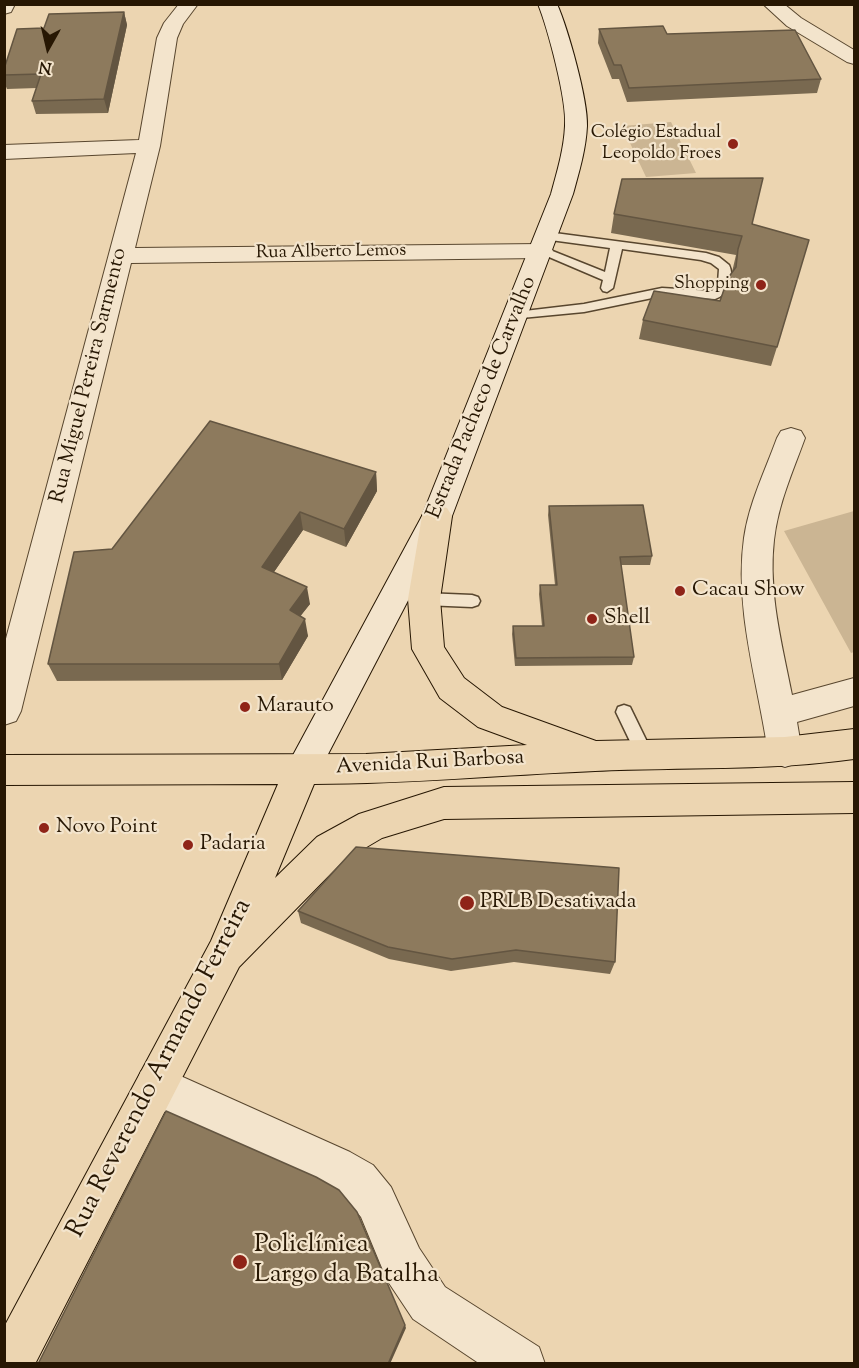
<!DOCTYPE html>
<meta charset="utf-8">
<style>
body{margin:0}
#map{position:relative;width:859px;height:1368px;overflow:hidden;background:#ecd5b1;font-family:"Sorts Mill Goudy",serif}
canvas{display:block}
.frame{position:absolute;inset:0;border:6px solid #271703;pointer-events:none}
.north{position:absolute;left:18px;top:18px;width:60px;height:60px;-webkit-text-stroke:4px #f3e4cc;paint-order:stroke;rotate:188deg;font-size:16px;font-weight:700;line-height:24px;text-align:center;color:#271703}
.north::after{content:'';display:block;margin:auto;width:21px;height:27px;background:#271703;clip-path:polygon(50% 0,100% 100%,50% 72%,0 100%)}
</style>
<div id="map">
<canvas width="859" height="1368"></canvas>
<div class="frame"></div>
<div class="north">N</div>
</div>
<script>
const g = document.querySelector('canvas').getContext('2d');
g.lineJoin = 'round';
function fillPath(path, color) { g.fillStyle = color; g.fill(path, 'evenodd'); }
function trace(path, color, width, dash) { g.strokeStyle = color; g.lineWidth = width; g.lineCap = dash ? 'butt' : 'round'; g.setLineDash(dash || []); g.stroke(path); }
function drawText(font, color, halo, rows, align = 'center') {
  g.font = font + ' "Sorts Mill Goudy",serif'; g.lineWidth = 4.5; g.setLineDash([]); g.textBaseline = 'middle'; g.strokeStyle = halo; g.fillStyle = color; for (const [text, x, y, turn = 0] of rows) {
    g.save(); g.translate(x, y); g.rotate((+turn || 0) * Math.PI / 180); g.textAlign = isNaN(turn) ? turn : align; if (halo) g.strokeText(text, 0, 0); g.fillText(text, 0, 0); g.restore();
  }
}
const green = new Path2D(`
 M 671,122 L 696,173 L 646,177 L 622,126 Z
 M 854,511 L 854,652 L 851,653 L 784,531 Z`);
const lane = new Path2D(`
 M 547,232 L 706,253 L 719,257 L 729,265 C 735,277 728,295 715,299 L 662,296 L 584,312 L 511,319 L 510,316 L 511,313 L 516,312 L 584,304 L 662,288 L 712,291 L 718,283 L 719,269 L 711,263 L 701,260 L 622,249 L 613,288 L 607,292 L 603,291 L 601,288 L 603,280 L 535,251 L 541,247 L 545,248 L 605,272 L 610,248 L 543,239 L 543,233 Z
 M 424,593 L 472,595 L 478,597 L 480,601 L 478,605 L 472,607 L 424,605 L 418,603 L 416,599 L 418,595 Z
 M 624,705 L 630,707 L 651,750 L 654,755 L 651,760 L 645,762 L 639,760 L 616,712 L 618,707 Z`);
const street = new Path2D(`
 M 4,4 L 15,4 L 11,12 L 4,14 Z
 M 179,4 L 198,4 L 183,24 L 177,38 L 160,146 L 135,248 L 541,244 L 550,246 L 553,251 L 550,256 L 541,258 L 131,263 L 21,711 L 16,721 L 4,725 L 4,646 L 136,153 L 4,159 L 4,145 L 139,140 L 157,38 L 164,23 Z
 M 763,4 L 784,4 L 801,18 L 854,50 L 854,64 L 847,62 L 787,26 Z
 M 791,428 L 801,431 L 805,438 C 793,471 778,504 774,540 C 768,592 782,644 792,695 L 854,678 L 854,706 L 797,722 L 802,752 L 797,763 L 785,767 L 773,763 L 768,752 C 758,683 734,609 744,538 C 749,503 765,471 777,438 L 781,431 Z
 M 156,1065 L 350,1152 L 373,1165 L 391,1187 L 419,1248 L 445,1287 L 539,1347 L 545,1364 L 480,1364 L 413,1319 L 387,1280 L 361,1217 L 343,1195 L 320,1182 L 141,1101 L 135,1086 L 141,1071 Z`);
const secondary = new Path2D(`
 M 538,4 L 557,4 C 568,29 588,100 587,126 C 586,149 579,172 573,194 L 452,516 L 314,781 L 302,785 L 290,781 L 285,770 L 422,516 L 551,194 C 557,172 564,149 565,126 C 567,100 548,29 538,4 Z`);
const primary = new Path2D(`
 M 437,505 L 447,508 L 452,516 L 440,599 L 444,647 L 464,678 L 502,707 L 596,741 L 785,737 L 854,729 L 854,759 C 769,771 682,767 595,771 C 501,775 408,784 314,784 L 275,878 L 317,837 L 359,814 L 444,787 L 854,782 L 854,813 L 444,819 L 382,838 L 343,861 L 239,967 L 35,1364 L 4,1364 L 4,1327 L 211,941 L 278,784 L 4,785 L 4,755 L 366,754 L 527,745 L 478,727 L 440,698 L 412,649 L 408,599 L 422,516 L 427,508 Z`);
const wall = new Path2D(`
 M 124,12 L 127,25 L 108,113 L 36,114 L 32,101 L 37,88 L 7,89 L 4,82 L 4,69 L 44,28 Z
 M 599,29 L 667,34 L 821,79 L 817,93 L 627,102 L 619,79 L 612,79 L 598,43 Z
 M 614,214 L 752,224 L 777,347 L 771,366 L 639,339 L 643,320 L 720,301 L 732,272 L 736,255 L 611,233 Z
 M 376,472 L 377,491 L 346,547 L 303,530 L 274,572 L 310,604 L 300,616 L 308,636 L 282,680 L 57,681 L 48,664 L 112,549 Z
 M 549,506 L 652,556 L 650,565 L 621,565 L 634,657 L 632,665 L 515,666 L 512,634 L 513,626 L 542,626 L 539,594 L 540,585 L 555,585 L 548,515 Z
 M 298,911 L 615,962 L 610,974 L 514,962 L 451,971 L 389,959 L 301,923 Z`);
const shadedWall = new Path2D(`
 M 124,12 L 127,25 L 108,113 L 104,99 Z
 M 376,472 L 377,491 L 346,547 L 344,529 Z
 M 300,512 L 303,530 L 265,585 L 262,567 Z
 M 307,587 L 310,604 L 292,627 L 290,610 Z
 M 305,619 L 308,636 L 282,680 L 279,664 Z
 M 405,1325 L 406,1328 L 390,1364 L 388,1364 Z`);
const building = new Path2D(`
 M 124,12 L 104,99 L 32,101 L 41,74 L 4,75 L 4,69 L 17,29 L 44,28 L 49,14 Z
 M 663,26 L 667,34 L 795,30 L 821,79 L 629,88 L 621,65 L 614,65 L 599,29 Z
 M 763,178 L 752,224 L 809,240 L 777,347 L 643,320 L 654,291 L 720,301 L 728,278 L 736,267 L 738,249 L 742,236 L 614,214 L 622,179 Z
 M 210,421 L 376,472 L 344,529 L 300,512 L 262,567 L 307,587 L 290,610 L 305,619 L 279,664 L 48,664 L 74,552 L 112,549 Z
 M 643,505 L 652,556 L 620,557 L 634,657 L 516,658 L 513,626 L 544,626 L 540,585 L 557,585 L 549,506 Z
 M 356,847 L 619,868 L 615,962 L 516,950 L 452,959 L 388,947 L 298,911 Z
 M 166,1111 L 316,1177 L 339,1190 L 357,1212 L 405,1325 L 388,1364 L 38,1364 Z`);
const markers = [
 [733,144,6,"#8f2418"],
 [761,285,6,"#8f2418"],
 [680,591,6,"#8f2418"],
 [592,619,6,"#8f2418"],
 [245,707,6,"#8f2418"],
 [44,828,6,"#8f2418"],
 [188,845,6,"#8f2418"],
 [467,903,8,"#8f2418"],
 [240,1262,8,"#8f2418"]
];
const farPoinames = [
 ["Colégio Estadual",721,134],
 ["Leopoldo Froes",721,155],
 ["Shopping",749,285]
];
const farStreetnames = [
 ["Rua Alberto Lemos",331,253,-1]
];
const streetNames = [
 ["Rua Miguel Pereira Sarmento",90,376,-76],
 ["Estrada Pacheco de Carvalho",483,398,-68],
 ["Avenida Rui Barbosa",430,764,-3]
];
const poiNames = [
 ["Cacau Show",692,591],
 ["Shell",604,619],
 ["Marauto",257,707],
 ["Novo Point",56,828],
 ["Padaria",200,845],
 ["PRLB Desativada",480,903]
];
const nearStreetnames = [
 ["Rua Reverendo Armando Ferreira",161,1069,-63]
];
const nearPoinames = [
 ["Policlínica",254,1247],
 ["Largo da Batalha",254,1277]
];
fillPath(green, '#cbb593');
trace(lane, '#58462e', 3);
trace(street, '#58462e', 2);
trace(secondary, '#271703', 2);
trace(primary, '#271703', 2);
fillPath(lane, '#f3e4cc');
fillPath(street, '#f3e4cc');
fillPath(secondary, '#f3e4cc');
fillPath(primary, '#ecd5b1');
fillPath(wall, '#796950');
fillPath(shadedWall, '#635541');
fillPath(building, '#8d7a5d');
trace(building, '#635541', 1.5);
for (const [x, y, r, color] of markers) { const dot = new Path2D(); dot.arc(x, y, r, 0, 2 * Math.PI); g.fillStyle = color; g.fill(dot); trace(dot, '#f3e4cc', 2); }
drawText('18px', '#271703', '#f3e4cc', farPoinames, 'right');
drawText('18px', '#271703', '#f3e4cc', farStreetnames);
drawText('21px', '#271703', '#f3e4cc', streetNames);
drawText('21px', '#271703', '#f3e4cc', poiNames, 'left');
drawText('26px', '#271703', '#f3e4cc', nearStreetnames);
drawText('26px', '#271703', '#f3e4cc', nearPoinames, 'left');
</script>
